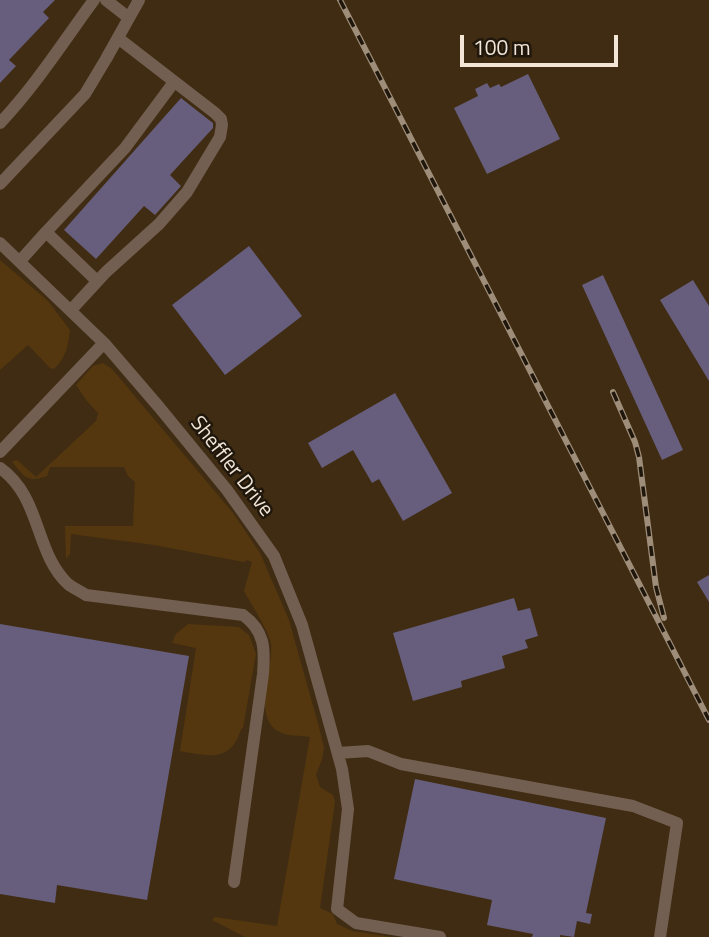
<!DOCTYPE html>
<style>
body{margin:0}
#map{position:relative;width:709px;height:937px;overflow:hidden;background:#402c13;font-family:"Titillium Web",sans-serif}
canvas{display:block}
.scale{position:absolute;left:460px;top:35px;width:158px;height:32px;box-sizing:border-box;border:4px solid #f3e6d7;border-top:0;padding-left:9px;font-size:21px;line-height:24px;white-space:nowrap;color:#f3e6d7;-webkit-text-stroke:5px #20170c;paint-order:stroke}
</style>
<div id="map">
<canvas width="709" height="937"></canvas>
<div class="scale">100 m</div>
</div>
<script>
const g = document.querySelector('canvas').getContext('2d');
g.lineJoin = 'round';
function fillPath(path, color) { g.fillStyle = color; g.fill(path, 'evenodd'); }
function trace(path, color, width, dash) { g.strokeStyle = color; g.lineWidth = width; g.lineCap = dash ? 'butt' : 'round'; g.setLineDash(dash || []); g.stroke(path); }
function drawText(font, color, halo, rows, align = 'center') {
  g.font = font + ' "Titillium Web",sans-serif'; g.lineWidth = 5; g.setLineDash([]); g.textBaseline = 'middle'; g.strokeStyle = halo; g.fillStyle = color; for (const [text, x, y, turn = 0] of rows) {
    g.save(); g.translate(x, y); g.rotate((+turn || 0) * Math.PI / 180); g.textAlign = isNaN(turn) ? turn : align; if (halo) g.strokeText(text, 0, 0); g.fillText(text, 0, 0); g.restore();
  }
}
const green = new Path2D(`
 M 0,260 L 48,301 L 70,330 C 68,346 66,358 54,369 L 50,368 L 28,345 L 0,370 Z
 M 103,363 L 112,369 L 233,513 L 260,553 L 289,620 L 319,727 L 324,748 L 322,759 L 316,775 L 320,787 L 333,795 L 335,802 L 320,908 L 333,914 L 337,924 L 352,931 L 391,937 L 245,937 L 212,920 L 215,917 L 277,926 L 310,737 C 300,735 287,737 278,731 C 252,715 274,669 271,644 C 269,631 251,604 244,591 L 252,562 L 247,560 L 244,562 L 154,545 L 71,534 L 70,554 L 66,559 L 65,526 L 133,526 L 135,482 L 128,476 L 124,467 L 50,467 L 47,476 C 27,483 25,477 12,462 L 17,460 L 36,477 L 96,421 L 98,413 L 86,400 L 76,385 L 93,366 Z
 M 188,624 L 239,627 L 249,635 L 256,654 L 243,728 L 241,729 C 231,763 208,756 180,751 L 196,648 L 172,643 L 176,634 Z`);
const building = new Path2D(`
 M 0,0 L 55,0 L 43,12 L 49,18 L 9,60 L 16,66 L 0,83 Z
 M 528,74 L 560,139 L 487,174 L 454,108 L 478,96 L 475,89 L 487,83 L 490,88 L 499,84 L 501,87 Z
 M 181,98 L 209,120 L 213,123 L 213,128 L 170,175 L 181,186 L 155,215 L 144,206 L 96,259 L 64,230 Z
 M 249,246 L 302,316 L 225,375 L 172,305 Z
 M 603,275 L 683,450 L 662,460 L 582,285 Z
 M 693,280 L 709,306 L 709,381 L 660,300 Z
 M 395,393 L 452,493 L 403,521 L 379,479 L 372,483 L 353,450 L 322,468 L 308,443 Z
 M 709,575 L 709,602 L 697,582 Z
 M 514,598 L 518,611 L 530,608 L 538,636 L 525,640 L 528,648 L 502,656 L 505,668 L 461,681 L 462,687 L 413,701 L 393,633 Z
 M 0,624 L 189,656 L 147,900 L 57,885 L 55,903 L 0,894 Z
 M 415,779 L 606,818 L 586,913 L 592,914 L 590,924 L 577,921 L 574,937 L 560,935 L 560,937 L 532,937 L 533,934 L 487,925 L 492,900 L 394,879 Z`);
const minor = new Path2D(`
 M 106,0 L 129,18
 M 0,123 C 36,85 63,42 94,0
 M 0,184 L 85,94 L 106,59 L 139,0
 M 46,232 L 125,148 L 174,82
 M 0,243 L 104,343 L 159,407 L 227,490 L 274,556 L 302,625 L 342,769 L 348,809 L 337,909 L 356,923 L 440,937
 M 20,261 L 46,232 L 97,281
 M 71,310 L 106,272 L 159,224 L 187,192 L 220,137 L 222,125 L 221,119 L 215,113 L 118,38
 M 0,452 L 104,343
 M 0,468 C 42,498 34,552 68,584 C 73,588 80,591 86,595 L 243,615 C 265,631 265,649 263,674 L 234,882
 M 338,753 L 368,751 L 401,764 L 633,806 L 677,823 L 660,937`);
const rail = new Path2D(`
 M 340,0 L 709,720
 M 613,392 L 635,442 L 639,457 L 656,587 L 664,618`);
const streetNames = [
 ["Sheffler Drive",231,467,52]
];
fillPath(green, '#54370e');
fillPath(building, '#665e7c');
trace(minor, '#735f51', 12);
trace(rail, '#9e8d79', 6);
trace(rail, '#20170c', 3.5, [10]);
drawText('21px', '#f3e6d7', '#20170c', streetNames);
</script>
